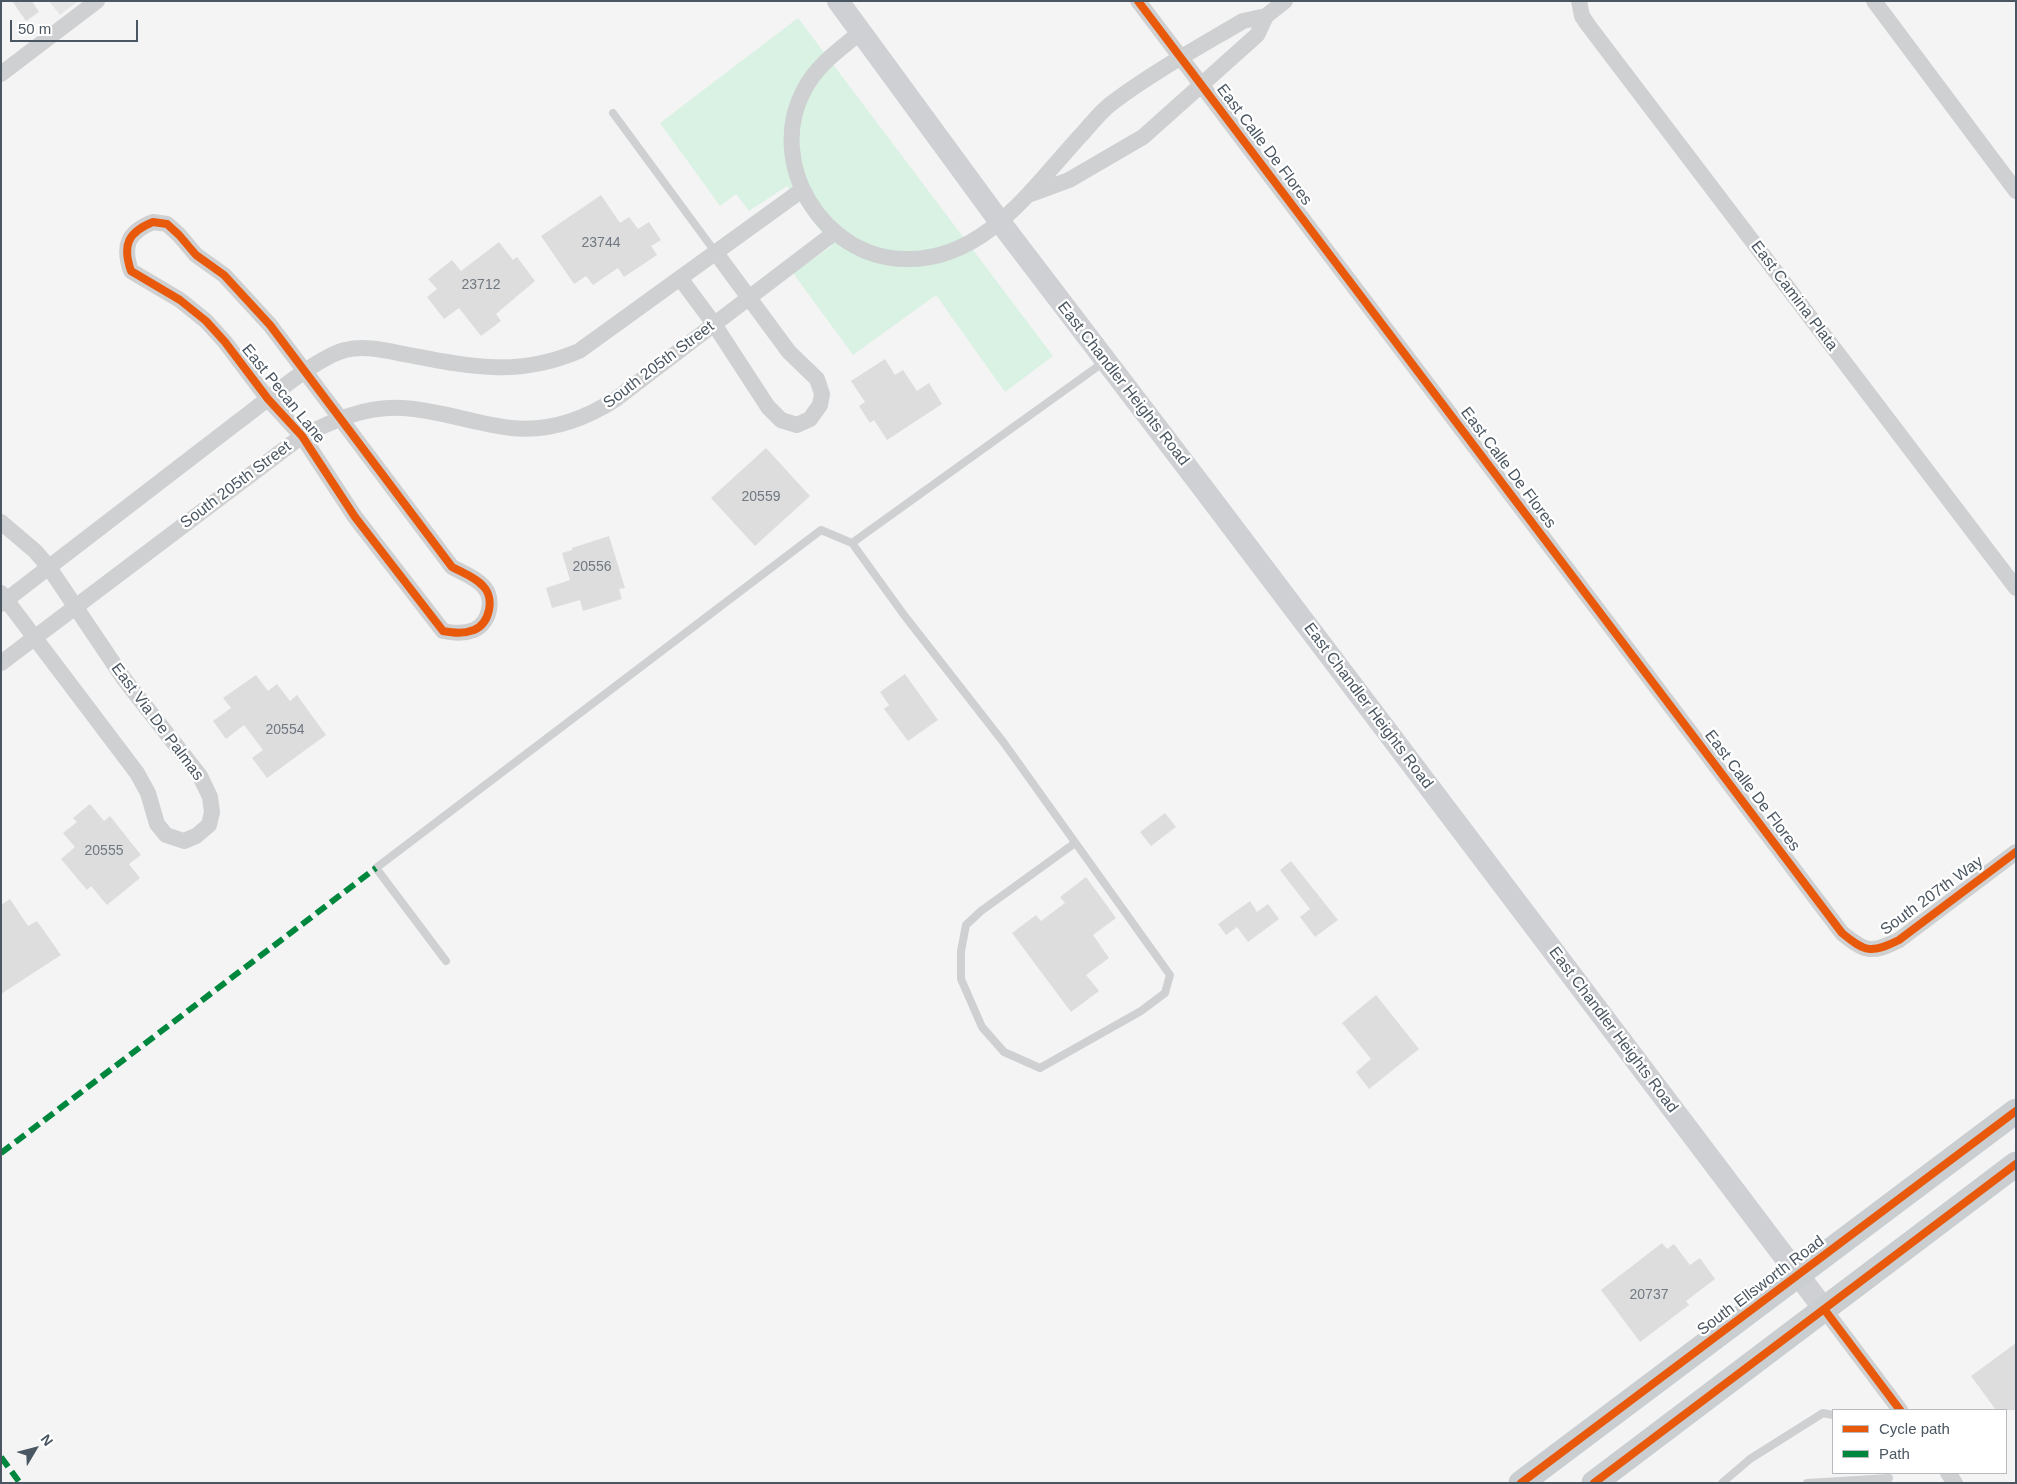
<!DOCTYPE html>
<style>
body{margin:0}
#map{position:relative;width:2017px;height:1484px;overflow:hidden;background:#f4f4f4;font-family:Arial,sans-serif}
canvas{display:block}
.frame{position:absolute;inset:0;border:2px solid #4a5661;pointer-events:none}
.legend{position:absolute;left:1832px;top:1409px;width:175px;height:65px;box-sizing:border-box;background:#fff;border:1px solid #b7bbc0;margin:0;padding:6px 9px;list-style:none;font-size:15px;color:#4a5661}
.legend li{display:flex;align-items:center;gap:10px;height:25px}
.legend b{width:25px;border:1px solid #b7bbc0}
.north{position:absolute;left:10px;top:1424px;width:50px;height:50px;-webkit-text-stroke:4px #fff;paint-order:stroke;rotate:53deg;font-size:14px;font-weight:700;line-height:20px;text-align:center;color:#4a5661}
.north::after{content:'';display:block;margin:auto;width:18px;height:22px;background:#4a5661;clip-path:polygon(50% 0,100% 100%,50% 72%,0 100%)}
.scale{position:absolute;left:10px;top:20px;width:128px;height:22px;box-sizing:border-box;border:2px solid #4a5661;border-top:0;padding-left:6px;font-size:15px;line-height:18px;white-space:nowrap;color:#4a5661;-webkit-text-stroke:4px #fff;paint-order:stroke}
</style>
<div id="map">
<canvas width="2017" height="1484"></canvas>
<div class="frame"></div>
<ul class="legend">
<li><b style="height:6px;background:#e8590c"></b>Cycle path</li>
<li><b style="height:6px;background:#00873e"></b>Path</li>
</ul>
<div class="north">N</div>
<div class="scale">50 m</div>
</div>
<script>
const g = document.querySelector('canvas').getContext('2d');
g.lineJoin = 'round';
function fillPath(path, color) { g.fillStyle = color; g.fill(path, 'evenodd'); }
function trace(path, color, width, dash) { g.strokeStyle = color; g.lineWidth = width; g.lineCap = dash ? 'butt' : 'round'; g.setLineDash(dash || []); g.stroke(path); }
function drawText(font, color, halo, rows, align = 'center') {
  g.font = font + ' Arial,sans-serif'; g.lineWidth = 4.5; g.setLineDash([]); g.textBaseline = 'middle'; g.strokeStyle = halo; g.fillStyle = color; for (const [text, x, y, turn = 0] of rows) {
    g.save(); g.translate(x, y); g.rotate((+turn || 0) * Math.PI / 180); g.textAlign = isNaN(turn) ? turn : align; if (halo) g.strokeText(text, 0, 0); g.fillText(text, 0, 0); g.restore();
  }
}
const education = new Path2D(`
 M 49,1 L 78,1 L 60,15 Z`);
const green = new Path2D(`
 M 798,18 L 1053,356 L 1005,392 L 936,295 L 853,355 L 793,273 L 832,246 L 787,186 L 749,211 L 736,194 L 720,206 L 660,123 Z`);
const building = new Path2D(`
 M 12,1 L 32,1 L 39,12 L 26,21 Z
 M 601,195 L 620,223 L 629,217 L 638,229 L 649,222 L 661,240 L 651,246 L 657,255 L 624,277 L 618,268 L 593,285 L 586,276 L 574,284 L 541,236 Z
 M 499,242 L 513,260 L 517,257 L 535,281 L 496,314 L 501,321 L 481,336 L 459,308 L 444,319 L 427,297 L 437,289 L 428,279 L 452,260 L 461,271 Z
 M 885,359 L 895,375 L 903,370 L 917,391 L 929,383 L 942,404 L 887,440 L 874,420 L 870,423 L 859,406 L 865,402 L 851,381 Z
 M 766,448 L 810,496 L 755,546 L 711,498 Z
 M 609,536 L 625,588 L 619,589 L 622,599 L 583,611 L 580,600 L 552,608 L 546,588 L 570,580 L 562,553 L 572,550 L 572,548 Z
 M 905,674 L 938,720 L 908,741 L 884,709 L 889,705 L 880,692 Z
 M 256,675 L 268,691 L 277,684 L 290,701 L 297,695 L 326,735 L 267,778 L 252,758 L 263,750 L 244,725 L 226,739 L 213,721 L 231,708 L 223,698 Z
 M 90,804 L 104,821 L 110,816 L 141,855 L 129,864 L 140,878 L 107,905 L 91,886 L 87,890 L 61,859 L 75,847 L 63,833 L 77,822 L 73,818 Z
 M 1165,813 L 1176,827 L 1151,846 L 1140,832 Z
 M 1291,861 L 1338,920 L 1315,937 L 1300,917 L 1310,909 L 1280,870 Z
 M 1086,877 L 1116,918 L 1093,935 L 1109,958 L 1086,975 L 1099,991 L 1071,1012 L 1012,933 L 1036,915 L 1041,921 L 1065,903 L 1060,897 Z
 M 10,899 L 28,926 L 37,921 L 61,955 L 1,994 L 1,905 Z
 M 1250,901 L 1257,912 L 1268,904 L 1279,919 L 1248,942 L 1237,927 L 1226,935 L 1218,924 Z
 M 1376,995 L 1419,1049 L 1369,1089 L 1356,1072 L 1371,1059 L 1342,1023 Z
 M 1662,1243 L 1667,1249 L 1674,1244 L 1690,1265 L 1700,1258 L 1715,1279 L 1686,1301 L 1689,1305 L 1640,1342 L 1601,1290 Z
 M 2016,1343 L 2016,1410 L 1996,1410 L 1971,1376 Z`);
const lane = new Path2D(`
 M 613,113 L 716,253
 M 1075,843 L 981,911 L 966,925 L 961,951 L 961,979 L 982,1027 L 1004,1052 L 1040,1068 L 1141,1011 L 1165,993 L 1170,975 L 1004,743 L 904,615 L 852,543 L 1104,362
 M 446,961 L 376,868 L 821,530 L 852,543
 M 1722,1483 L 1750,1459 L 1823,1413 L 1833,1415
 M 1807,1483 L 1889,1478`);
const street = new Path2D(`
 M 1138,1 L 1842,933 C 1865,952 1871,954 1899,940 L 2016,852
 M 1579,1 L 1582,16 L 1588,25 L 2016,588
 M 1874,1 L 2016,191
 M 861,32 C 839,50 817,65 804,90 C 765,163 823,258 905,259 C 986,261 1034,185 1083,133 C 1092,123 1101,111 1112,103 C 1153,72 1199,47 1243,21 L 1266,16 L 1285,1
 M 1,74 L 97,1
 M 1031,194 L 1069,180 L 1143,137 L 1257,35 L 1266,16
 M 153,222 L 167,224 L 179,235 L 196,255 L 224,275 L 270,325 L 452,567 C 463,573 475,577 483,586 C 495,598 490,623 474,630 C 463,634 454,633 443,631 L 355,517 L 302,436 L 268,399 L 225,342 L 206,321 L 180,300 L 131,271 C 122,245 128,232 153,222 Z
 M 680,278 L 714,324 L 768,407 L 781,420 L 797,425 L 810,419 L 820,405 L 822,394 L 817,379 L 789,352 L 716,253
 M 1,522 L 35,551 L 48,566 L 124,679 L 200,776 L 210,797 L 212,812 L 209,825 L 196,836 L 184,841 L 166,835 L 157,824 L 148,793 L 137,773 L 1,593
 M 1,604 C 81,543 159,482 239,421 C 265,402 315,358 345,350 C 367,345 387,351 409,355 C 472,367 518,377 579,351 L 802,190
 M 1,663 L 302,436 C 335,420 365,406 403,408 C 440,410 474,424 511,428 C 548,432 585,419 616,399 L 834,233
 M 1824,1309 L 1900,1410
 M 1948,1473 L 1955,1483`);
const secondary = new Path2D(`
 M 838,1 L 1000,222 L 1206,492 L 1824,1309`);
const primary = new Path2D(`
 M 1521,1483 L 2016,1111
 M 1594,1483 L 2016,1164`);
const quiet = new Path2D(`
 M 1,1153 L 376,868
 M 1,1457 L 20,1483`);
const cycleway = new Path2D(`
 M 1138,1 L 1842,933 C 1865,952 1871,954 1899,940 L 2016,852
 M 153,222 L 167,224 L 179,235 L 196,255 L 224,275 L 270,325 L 452,567 C 463,573 475,577 483,586 C 495,598 490,623 474,630 C 463,634 454,633 443,631 L 355,517 L 302,436 L 268,399 L 225,342 L 206,321 L 180,300 L 131,271 C 122,245 128,232 153,222 Z
 M 1824,1309 L 1900,1410
 M 1521,1483 L 2016,1111
 M 1594,1483 L 2016,1164`);
const numberNames = [
 ["23744",601,243],
 ["23712",481,285],
 ["20559",761,497],
 ["20556",592,567],
 ["20554",285,730],
 ["20555",104,851],
 ["20737",1649,1295]
];
const streetNames = [
 ["East Calle De Flores",1264,145,53],
 ["East Camina Plata",1794,296,53],
 ["South 205th Street",659,365,-37],
 ["East Chandler Heights Road",1123,384,52],
 ["East Pecan Lane",283,394,51],
 ["East Calle De Flores",1508,468,53],
 ["South 205th Street",236,485,-37],
 ["East Chandler Heights Road",1368,706,53],
 ["East Via De Palmas",157,722,53],
 ["East Calle De Flores",1752,791,53],
 ["South 207th Way",1932,896,-36],
 ["East Chandler Heights Road",1613,1030,53],
 ["South Ellsworth Road",1761,1286,-37]
];
fillPath(education, '#e6e5e6');
fillPath(green, '#d9f2e3');
fillPath(building, '#ddddde');
trace(lane, '#ced0d2', 8);
trace(street, '#ced0d2', 16);
trace(secondary, '#ced0d4', 22);
trace(primary, '#caced1', 25);
trace(quiet, '#00873e', 6, [12, 6]);
trace(cycleway, '#e8590c', 8);
drawText('14px', '#707881', null, numberNames);
drawText('16px', '#4a5661', '#fff', streetNames);
</script>
